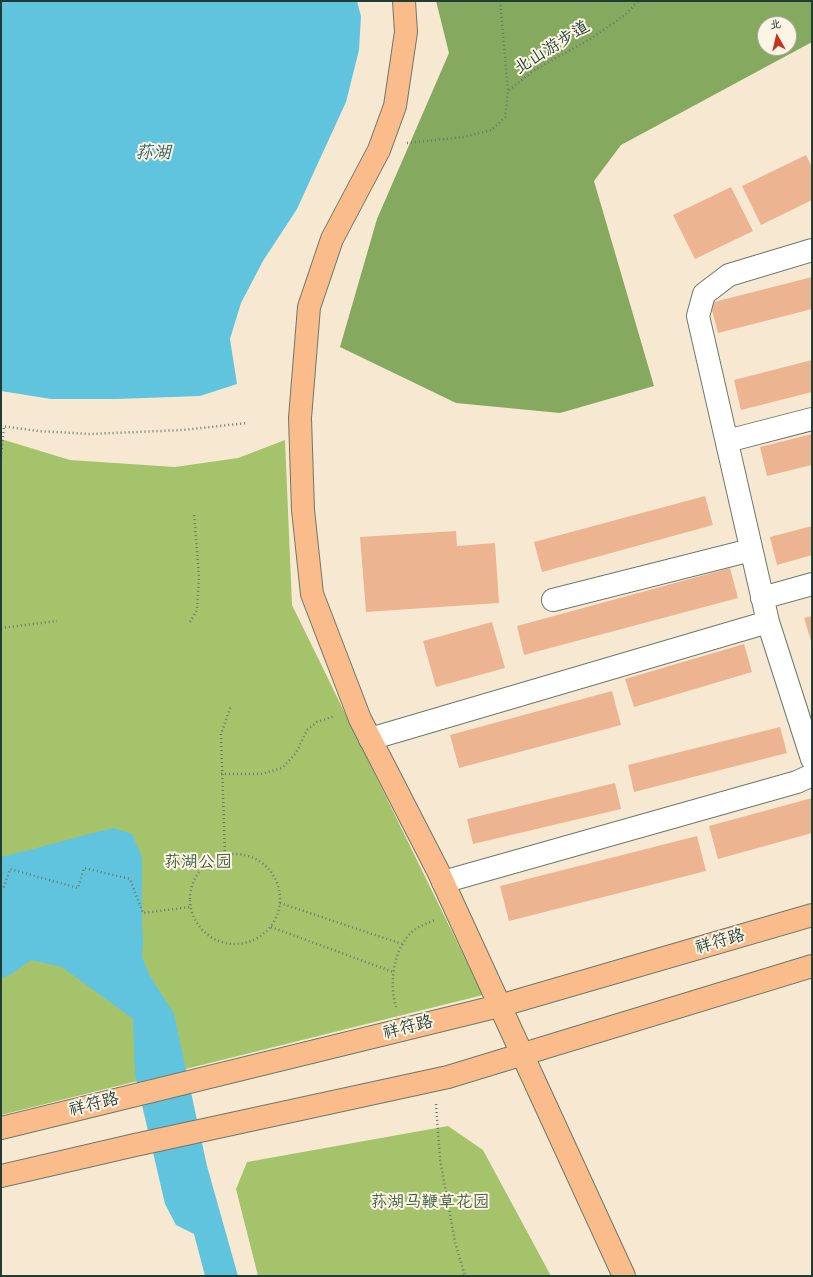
<!DOCTYPE html>
<meta charset="utf-8">
<style>
body{margin:0}
#map{position:relative;width:813px;height:1277px;overflow:hidden;background:#f7e9d1;font-family:Itim,"LXGW WenKai TC",sans-serif}
canvas{display:block}
.frame{position:absolute;inset:0;border:2px solid #1f3d34;pointer-events:none}
.north{position:absolute;left:757px;top:16px;width:40px;height:40px;box-sizing:border-box;background:#fcf5e5;border:1px solid #a4ab9e;border-radius:50%;rotate:352deg;font-size:11px;font-weight:700;line-height:16px;text-align:center;color:#1f3d34}
.north::after{content:'';display:block;margin:auto;width:14px;height:18px;background:#c8321e;clip-path:polygon(50% 0,100% 100%,50% 72%,0 100%)}
</style>
<div id="map">
<canvas width="813" height="1277"></canvas>
<div class="frame"></div>
<div class="north">北</div>
</div>
<script>
const g = document.querySelector('canvas').getContext('2d');
g.lineJoin = 'round';
function fillPath(path, color) { g.fillStyle = color; g.fill(path, 'evenodd'); }
function trace(path, color, width, dash) { g.strokeStyle = color; g.lineWidth = width; g.lineCap = dash ? 'butt' : 'round'; g.setLineDash(dash || []); g.stroke(path); }
function drawText(font, color, halo, rows, align = 'center') {
  g.font = font + ' Itim,"LXGW WenKai TC",sans-serif'; g.lineWidth = 4; g.setLineDash([]); g.textBaseline = 'middle'; g.strokeStyle = halo; g.fillStyle = color; for (const [text, x, y, turn = 0] of rows) {
    g.save(); g.translate(x, y); g.rotate((+turn || 0) * Math.PI / 180); g.textAlign = isNaN(turn) ? turn : align; if (halo) g.strokeText(text, 0, 0); g.fillText(text, 0, 0); g.restore();
  }
}
const green = new Path2D(`
 M 1,439 L 70,460 L 175,467 L 238,458 L 285,440 L 292,605 L 483,995 L 1,1115 Z
 M 448,1126 L 483,1150 L 551,1276 L 258,1276 L 236,1189 L 247,1162 Z`);
const forest = new Path2D(`
 M 436,1 L 812,1 L 812,42 L 621,145 L 594,181 L 654,386 L 560,413 L 456,403 L 340,347 L 377,219 L 449,53 ZM 765,24 L 789,24 L 789,48 L 765,48 Z`);
const water = new Path2D(`
 M 1,1 L 357,1 L 361,16 L 359,50 L 346,102 L 297,209 L 263,261 L 241,303 L 230,339 L 237,384 L 200,396 L 116,399 L 51,399 L 1,391 Z
 M 114,828 L 132,834 L 142,857 L 142,922 L 143,942 L 142,957 L 150,976 L 174,1014 L 207,1166 L 238,1276 L 205,1276 L 194,1234 L 176,1225 L 165,1204 L 135,1075 L 133,1019 L 62,967 L 31,960 L 10,975 L 1,978 L 1,857 C 39,848 76,837 114,828 Z`);
const building = new Path2D(`
 M 806,155 L 812,167 L 812,200 L 761,225 L 742,186 Z
 M 731,187 L 753,231 L 695,259 L 673,215 Z
 M 812,277 L 812,309 L 718,333 L 710,303 Z
 M 812,360 L 812,392 L 741,410 L 734,380 Z
 M 812,434 L 812,465 L 767,476 L 760,447 Z
 M 705,496 L 713,525 L 542,572 L 534,542 Z
 M 812,526 L 812,555 L 777,565 L 770,537 Z
 M 456,531 L 457,546 L 495,543 L 499,603 L 366,612 L 360,537 Z
 M 730,568 L 738,598 L 524,655 L 517,626 Z
 M 812,616 L 812,644 L 804,618 Z
 M 492,622 L 505,668 L 436,687 L 423,641 Z
 M 744,644 L 752,672 L 634,707 L 625,679 Z
 M 612,691 L 621,725 L 459,768 L 450,735 Z
 M 780,727 L 787,753 L 634,792 L 628,765 Z
 M 615,783 L 621,809 L 473,844 L 467,819 Z
 M 812,798 L 812,833 L 718,859 L 709,826 Z
 M 697,836 L 706,871 L 509,921 L 500,886 Z`);
const path = new Path2D(`
 M 500,1 L 508,91
 M 407,143 L 463,137 L 492,130 L 505,117 L 508,91 L 533,71 L 592,38 L 626,14 L 638,1
 M 1,426 L 38,431 L 90,434 L 183,430 L 247,423
 M 1,457 L 4,426
 M 190,622 L 197,610 L 199,577 L 194,514
 M 1,628 L 57,621
 M 221,774 L 261,774 L 282,768 L 296,753 L 307,730 L 317,722 L 335,716
 M190 899a45 45 0 1 1 90 0a45 45 0 1 1-90 0Z
 M 225,855 L 221,734 L 231,706
 M 1,888 L 3,889 L 10,869 L 78,888 L 84,868 L 130,879 L 143,913 L 190,907
 M 280,903 L 402,944
 M 271,927 L 393,972
 M 396,1007 C 389,984 393,948 413,931 C 419,926 428,923 435,920
 M 436,1104 L 440,1159 L 455,1242 L 465,1276`);
const minor = new Path2D(`
 M 812,250 L 729,275 L 704,294 L 698,316 L 768,622 L 812,759
 M 727,441 L 812,419
 M 762,598 L 812,584
 M 553,600 L 751,550
 M 370,739 L 768,622
 M 443,882 L 797,782 L 812,775`);
const major = new Path2D(`
 M 404,1 L 406,32 L 395,106 L 379,150 L 332,239 L 309,307 L 300,418 L 303,510 L 312,594 L 360,719 L 438,871 L 624,1276
 M 1,1128 L 499,1006 L 812,915
 M 1,1176 L 135,1145 L 448,1077 L 812,966`);
const streetNames = [
 ["北山游步道",552,48,-32],
 ["祥符路",720,942,-16],
 ["祥符路",408,1028,-14],
 ["祥符路",94,1105,-14]
];
const parkNames = [
 ["荪湖公园",198,863],
 ["荪湖马鞭草花园",430,1203]
];
const waterNames = [
 ["荪湖",153,153]
];
fillPath(green, '#a5c36b');
fillPath(forest, '#84a95f');
fillPath(water, '#61c4df');
fillPath(building, '#edb491');
trace(minor, '#6b796b', 24);
trace(major, '#6b796b', 24);
trace(path, '#6b796b', 2.5, [1, 3]);
trace(minor, '#fff', 22);
trace(major, '#f9bc8a', 22);
drawText('17px', '#1f3d34', '#fcf5e5', streetNames);
drawText('17px', '#405e42', '#fcf5e5', parkNames);
drawText('italic 18px', '#305f5f', '#fcf5e5', waterNames);
</script>
